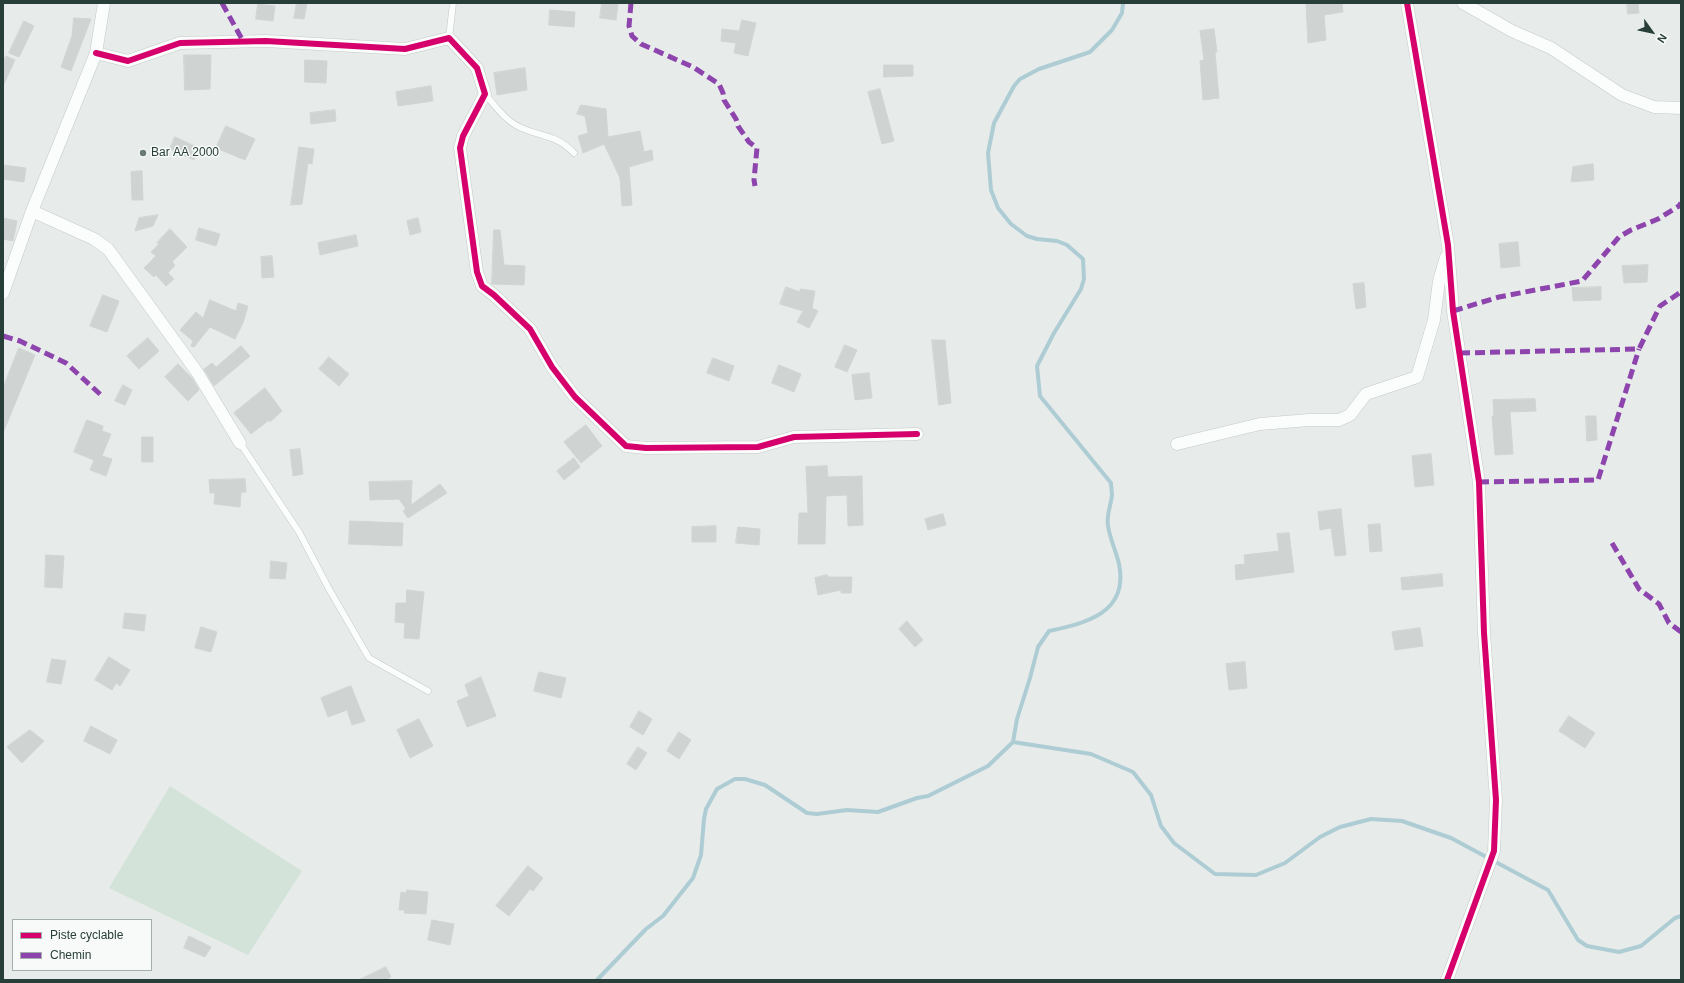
<!DOCTYPE html>
<style>
body{margin:0}
#map{position:relative;width:1684px;height:983px;overflow:hidden;background:#e7ecea;font-family:Arial,sans-serif}
canvas{display:block}
.frame{position:absolute;inset:0;border:4px solid #273e39;pointer-events:none}
.legend{position:absolute;left:12px;top:919px;width:140px;height:52px;box-sizing:border-box;background:#f7faf8;border:1px solid #a4afac;margin:0;padding:5px 7px;list-style:none;font-size:12px;color:#273e39}
.legend li{display:flex;align-items:center;gap:8px;height:20px}
.legend b{width:20px;border:1px solid #a4afac}
.north{position:absolute;left:1632px;top:12px;width:40px;height:40px;-webkit-text-stroke:3px #f7faf8;paint-order:stroke;rotate:123deg;font-size:11px;font-weight:700;line-height:16px;text-align:center;color:#273e39}
.north::after{content:'';display:block;margin:auto;width:14px;height:18px;background:#273e39;clip-path:polygon(50% 0,100% 100%,50% 72%,0 100%)}
</style>
<div id="map">
<canvas width="1684" height="983"></canvas>
<div class="frame"></div>
<ul class="legend">
<li><b style="height:5px;background:#d6006c"></b>Piste cyclable</li>
<li><b style="height:5px;background:#8e44ad"></b>Chemin</li>
</ul>
<div class="north">N</div>
</div>
<script>
const g = document.querySelector('canvas').getContext('2d');
g.lineJoin = 'round';
function fillPath(path, color) { g.fillStyle = color; g.fill(path, 'evenodd'); }
function trace(path, color, width, dash) { g.strokeStyle = color; g.lineWidth = width; g.lineCap = dash ? 'butt' : 'round'; g.setLineDash(dash || []); g.stroke(path); }
function drawText(font, color, halo, rows, align = 'center') {
  g.font = font + ' Arial,sans-serif'; g.lineWidth = 3; g.setLineDash([]); g.textBaseline = 'middle'; g.strokeStyle = halo; g.fillStyle = color; for (const [text, x, y, turn = 0] of rows) {
    g.save(); g.translate(x, y); g.rotate((+turn || 0) * Math.PI / 180); g.textAlign = isNaN(turn) ? turn : align; if (halo) g.strokeText(text, 0, 0); g.fillText(text, 0, 0); g.restore();
  }
}
const green = new Path2D(`
 M 170,786 L 302,871 L 248,955 L 109,888 Z`);
const stream = new Path2D(`
 M 1013,742 L 1091,754 L 1133,772 L 1151,795 L 1161,826 L 1174,843 L 1215,874 L 1256,875 L 1285,863 L 1320,837 L 1340,827 L 1371,819 L 1402,821 L 1451,838 L 1548,890 L 1578,940 L 1587,946 L 1619,952 L 1641,946 L 1675,918 L 1681,916
 M 597,980 L 646,929 L 663,916 L 693,878 L 701,855 L 704,819 L 706,809 L 717,789 L 735,779 L 745,779 L 765,785 L 807,813 L 817,814 L 847,810 L 878,812 L 917,798 L 928,796 L 988,766 L 1013,742 L 1017,719 L 1030,678 L 1038,647 L 1049,631 C 1086,623 1129,613 1119,564 C 1116,551 1110,539 1108,526 C 1106,516 1111,505 1112,495 C 1112,491 1111,487 1111,483 L 1040,396 L 1037,366 L 1054,333 L 1081,289 L 1084,279 L 1083,259 L 1067,245 L 1057,241 L 1037,239 L 1027,236 L 1011,224 L 998,208 L 991,190 L 988,153 L 994,123 L 1014,86 L 1020,79 L 1039,69 L 1090,52 L 1112,30 L 1122,13 L 1123,3`);
const building = new Path2D(`
 M 297,3 L 307,3 L 304,19 L 294,18 Z
 M 602,3 L 618,4 L 616,20 L 600,18 Z
 M 1315,3 L 1342,3 L 1343,12 L 1324,15 L 1326,40 L 1308,43 L 1306,4 Z
 M 1627,3 L 1638,3 L 1639,13 L 1628,14 Z
 M 258,4 L 275,6 L 273,21 L 256,19 Z
 M 550,10 L 575,12 L 574,27 L 549,25 Z
 M 74,18 L 91,19 L 71,71 L 61,67 L 72,36 Z
 M 742,20 L 756,23 L 748,56 L 734,53 L 736,43 L 721,41 L 722,29 L 739,31 Z
 M 24,21 L 34,26 L 19,57 L 9,53 Z
 M 1214,29 L 1217,52 L 1215,52 L 1219,98 L 1203,100 L 1200,61 L 1204,60 L 1200,31 Z
 M 184,55 L 211,55 L 210,89 L 185,90 Z
 M 6,56 L 15,60 L 3,86 L 3,63 Z
 M 305,60 L 327,61 L 326,83 L 305,82 Z
 M 884,65 L 913,65 L 913,76 L 884,77 Z
 M 525,68 L 527,90 L 497,95 L 494,73 Z
 M 431,86 L 433,101 L 398,106 L 396,92 Z
 M 880,89 L 894,141 L 882,144 L 868,92 Z
 M 581,105 L 606,109 L 608,137 L 640,131 L 644,152 L 652,150 L 653,160 L 629,167 L 632,205 L 622,206 L 620,178 L 604,144 L 583,153 L 578,136 L 588,133 L 585,116 L 577,114 Z
 M 335,110 L 336,121 L 311,124 L 310,113 Z
 M 226,126 L 255,139 L 245,160 L 216,148 Z
 M 175,137 L 199,148 L 194,160 L 170,149 Z
 M 299,147 L 314,149 L 312,164 L 308,163 L 302,204 L 291,205 Z
 M 1593,164 L 1594,180 L 1571,182 L 1573,167 Z
 M 3,165 L 26,168 L 24,182 L 3,179 Z
 M 142,171 L 143,200 L 132,200 L 131,172 Z
 M 158,215 L 153,226 L 135,231 L 139,218 Z
 M 3,218 L 17,221 L 13,241 L 3,239 Z
 M 418,218 L 421,232 L 410,235 L 407,221 Z
 M 199,228 L 220,234 L 216,246 L 196,240 Z
 M 170,229 L 187,247 L 172,262 L 175,265 L 168,273 L 174,279 L 166,286 L 156,275 L 154,277 L 144,268 L 156,256 L 151,252 L 159,244 L 157,243 Z
 M 494,230 L 500,230 L 504,265 L 525,266 L 524,285 L 492,284 Z
 M 356,235 L 358,246 L 320,255 L 318,243 Z
 M 1518,242 L 1520,266 L 1501,268 L 1499,244 Z
 M 272,256 L 274,277 L 262,278 L 261,257 Z
 M 1648,265 L 1647,282 L 1624,283 L 1622,266 Z
 M 1364,283 L 1366,307 L 1356,309 L 1353,284 Z
 M 786,287 L 800,292 L 800,289 L 815,291 L 812,308 L 818,311 L 809,328 L 797,322 L 803,311 L 780,304 Z
 M 1601,287 L 1601,300 L 1573,301 L 1572,288 Z
 M 103,295 L 119,301 L 107,332 L 90,326 Z
 M 210,300 L 236,311 L 238,303 L 248,306 L 243,323 L 235,339 L 210,327 L 194,347 L 191,346 L 193,341 L 180,330 L 196,312 L 203,318 Z
 M 148,338 L 159,351 L 139,369 L 127,356 Z
 M 932,340 L 945,340 L 951,403 L 939,405 Z
 M 845,345 L 857,350 L 847,372 L 835,367 Z
 M 241,346 L 250,356 L 214,386 L 204,369 L 212,363 L 216,367 Z
 M 19,348 L 35,355 L 3,433 L 3,388 Z
 M 329,357 L 349,374 L 339,386 L 319,369 Z
 M 713,358 L 734,366 L 729,381 L 707,373 Z
 M 178,364 L 192,378 L 199,390 L 188,401 L 165,377 Z
 M 779,365 L 801,374 L 794,392 L 772,383 Z
 M 869,373 L 872,398 L 855,400 L 852,375 Z
 M 123,385 L 132,390 L 125,405 L 115,401 Z
 M 265,388 L 282,411 L 270,422 L 269,420 L 251,434 L 234,413 Z
 M 1535,399 L 1536,411 L 1510,412 L 1513,454 L 1495,455 L 1492,416 L 1494,416 L 1493,400 Z
 M 1586,416 L 1596,416 L 1597,440 L 1587,441 Z
 M 87,420 L 103,426 L 102,431 L 111,434 L 102,456 L 112,459 L 106,476 L 90,470 L 94,460 L 74,452 Z
 M 586,425 L 602,446 L 581,463 L 564,442 Z
 M 142,437 L 153,437 L 153,462 L 142,462 Z
 M 300,449 L 303,474 L 293,476 L 290,450 Z
 M 1431,454 L 1434,485 L 1415,487 L 1412,456 Z
 M 574,458 L 580,467 L 564,480 L 557,471 Z
 M 827,466 L 828,477 L 862,476 L 863,525 L 848,526 L 847,495 L 826,496 L 825,544 L 798,544 L 799,513 L 808,513 L 806,467 Z
 M 245,479 L 246,492 L 241,492 L 240,507 L 214,504 L 215,493 L 210,493 L 209,480 Z
 M 412,481 L 411,505 L 440,484 L 447,493 L 408,518 L 403,511 L 406,509 L 399,499 L 370,500 L 369,482 Z
 M 1341,509 L 1346,555 L 1335,556 L 1331,528 L 1320,530 L 1318,512 Z
 M 943,514 L 946,525 L 928,530 L 925,519 Z
 M 350,521 L 403,523 L 402,546 L 349,544 Z
 M 1380,524 L 1382,551 L 1370,552 L 1368,525 Z
 M 716,526 L 716,542 L 692,542 L 692,527 Z
 M 738,527 L 760,529 L 759,545 L 736,543 Z
 M 1289,533 L 1294,572 L 1236,580 L 1235,565 L 1245,564 L 1244,555 L 1279,551 L 1277,534 Z
 M 46,555 L 64,556 L 62,588 L 45,587 Z
 M 271,561 L 287,563 L 285,579 L 270,578 Z
 M 1442,574 L 1443,586 L 1402,590 L 1401,578 Z
 M 827,575 L 828,577 L 852,577 L 851,593 L 841,593 L 841,590 L 818,595 L 815,578 Z
 M 407,590 L 424,592 L 419,639 L 404,638 L 405,623 L 395,622 L 396,603 L 406,603 Z
 M 125,613 L 146,615 L 144,631 L 123,628 Z
 M 907,621 L 923,640 L 915,647 L 899,629 Z
 M 201,627 L 217,632 L 211,652 L 195,648 Z
 M 1420,628 L 1423,646 L 1395,650 L 1392,632 Z
 M 109,657 L 130,670 L 120,686 L 116,683 L 112,690 L 95,680 Z
 M 52,659 L 66,661 L 61,684 L 47,682 Z
 M 1245,662 L 1247,688 L 1229,690 L 1226,664 Z
 M 539,672 L 566,678 L 561,698 L 534,691 Z
 M 481,677 L 496,716 L 467,727 L 457,701 L 469,696 L 465,685 Z
 M 351,686 L 365,721 L 352,725 L 347,710 L 328,717 L 321,698 Z
 M 639,711 L 652,719 L 643,735 L 630,727 Z
 M 1569,716 L 1595,733 L 1585,748 L 1559,731 Z
 M 419,719 L 433,746 L 410,758 L 397,730 Z
 M 91,726 L 117,740 L 110,754 L 84,741 Z
 M 30,730 L 44,741 L 22,763 L 7,747 Z
 M 679,732 L 691,740 L 679,759 L 667,751 Z
 M 638,747 L 647,753 L 636,770 L 627,764 Z
 M 528,866 L 543,878 L 533,891 L 530,889 L 509,916 L 496,906 Z
 M 407,890 L 428,892 L 426,914 L 404,913 L 405,910 L 399,910 L 401,892 L 406,893 Z
 M 432,920 L 454,924 L 450,945 L 428,940 Z
 M 189,936 L 211,947 L 205,957 L 184,948 Z
 M 386,967 L 391,977 L 385,980 L 359,980 Z`);
const lane = new Path2D(`
 M 449,38 L 453,3
 M 485,94 C 496,107 507,123 524,129 C 544,137 558,136 574,153
 M 240,443 L 299,532 L 329,589 L 369,658 L 428,691`);
const street = new Path2D(`
 M 1407,3 L 1448,245 L 1453,311 L 1479,482 L 1484,633 L 1496,800 L 1494,851 L 1447,980
 M 1463,3 L 1512,31 L 1551,48 L 1622,95 L 1654,107 L 1681,108
 M 96,53 L 128,61 L 180,43 L 266,41 L 405,49 L 449,38 L 477,68 L 485,94 L 463,136 L 460,148 L 477,272 L 482,286 L 494,295 L 530,329 L 552,367 L 575,397 L 626,446 L 646,448 L 758,447 L 794,437 L 917,434
 M 32,211 L 94,239 L 108,249 L 197,372 L 240,443
 M 3,293 L 32,211 L 96,53 L 104,3
 M 1177,444 L 1260,424 L 1309,420 L 1339,420 L 1350,415 L 1366,394 L 1417,377 L 1434,320 L 1439,281 L 1446,257`);
const quiet = new Path2D(`
 M 222,3 L 243,41
 M 631,3 L 629,26 L 632,36 L 641,44 L 693,67 L 719,84 L 723,93 L 724,100 L 736,119 L 738,126 L 749,142 L 757,148 L 754,180 L 755,186
 M 1453,311 L 1499,297 L 1582,281 L 1619,237 L 1631,230 L 1658,219 L 1679,206 L 1681,203
 M 3,336 L 20,341 L 66,363 L 101,395
 M 1460,353 L 1639,349 L 1660,306 L 1681,292
 M 1479,482 L 1598,480 L 1639,349
 M 1612,543 L 1639,589 L 1659,604 L 1669,623 L 1681,632`);
const cycleway = new Path2D(`
 M 1407,3 L 1448,245 L 1453,311 L 1479,482 L 1484,633 L 1496,800 L 1494,851 L 1447,980
 M 96,53 L 128,61 L 180,43 L 266,41 L 405,49 L 449,38 L 477,68 L 485,94 L 463,136 L 460,148 L 477,272 L 482,286 L 494,295 L 530,329 L 552,367 L 575,397 L 626,446 L 646,448 L 758,447 L 794,437 L 917,434`);
const markers = [
 [143,153,4,"#6a7b77"]
];
const poiNames = [
 ["Bar AA 2000",151,153]
];
fillPath(green, '#d3e3d9');
trace(stream, '#aeccd4', 4);
fillPath(building, '#cfd3d2');
trace(building, '#d0d5d3', 1);
trace(lane, '#c4c9c7', 7);
trace(street, '#c4c9c7', 13);
trace(lane, '#fbfcfc', 6);
trace(street, '#fbfcfc', 12);
trace(quiet, '#8e44ad', 5, [10, 5]);
trace(cycleway, '#d6006c', 6);
for (const [x, y, r, color] of markers) { const dot = new Path2D(); dot.arc(x, y, r, 0, 2 * Math.PI); g.fillStyle = color; g.fill(dot); trace(dot, '#f7faf8', 1.5); }
drawText('12px', '#273e39', '#f7faf8', poiNames, 'left');
</script>
